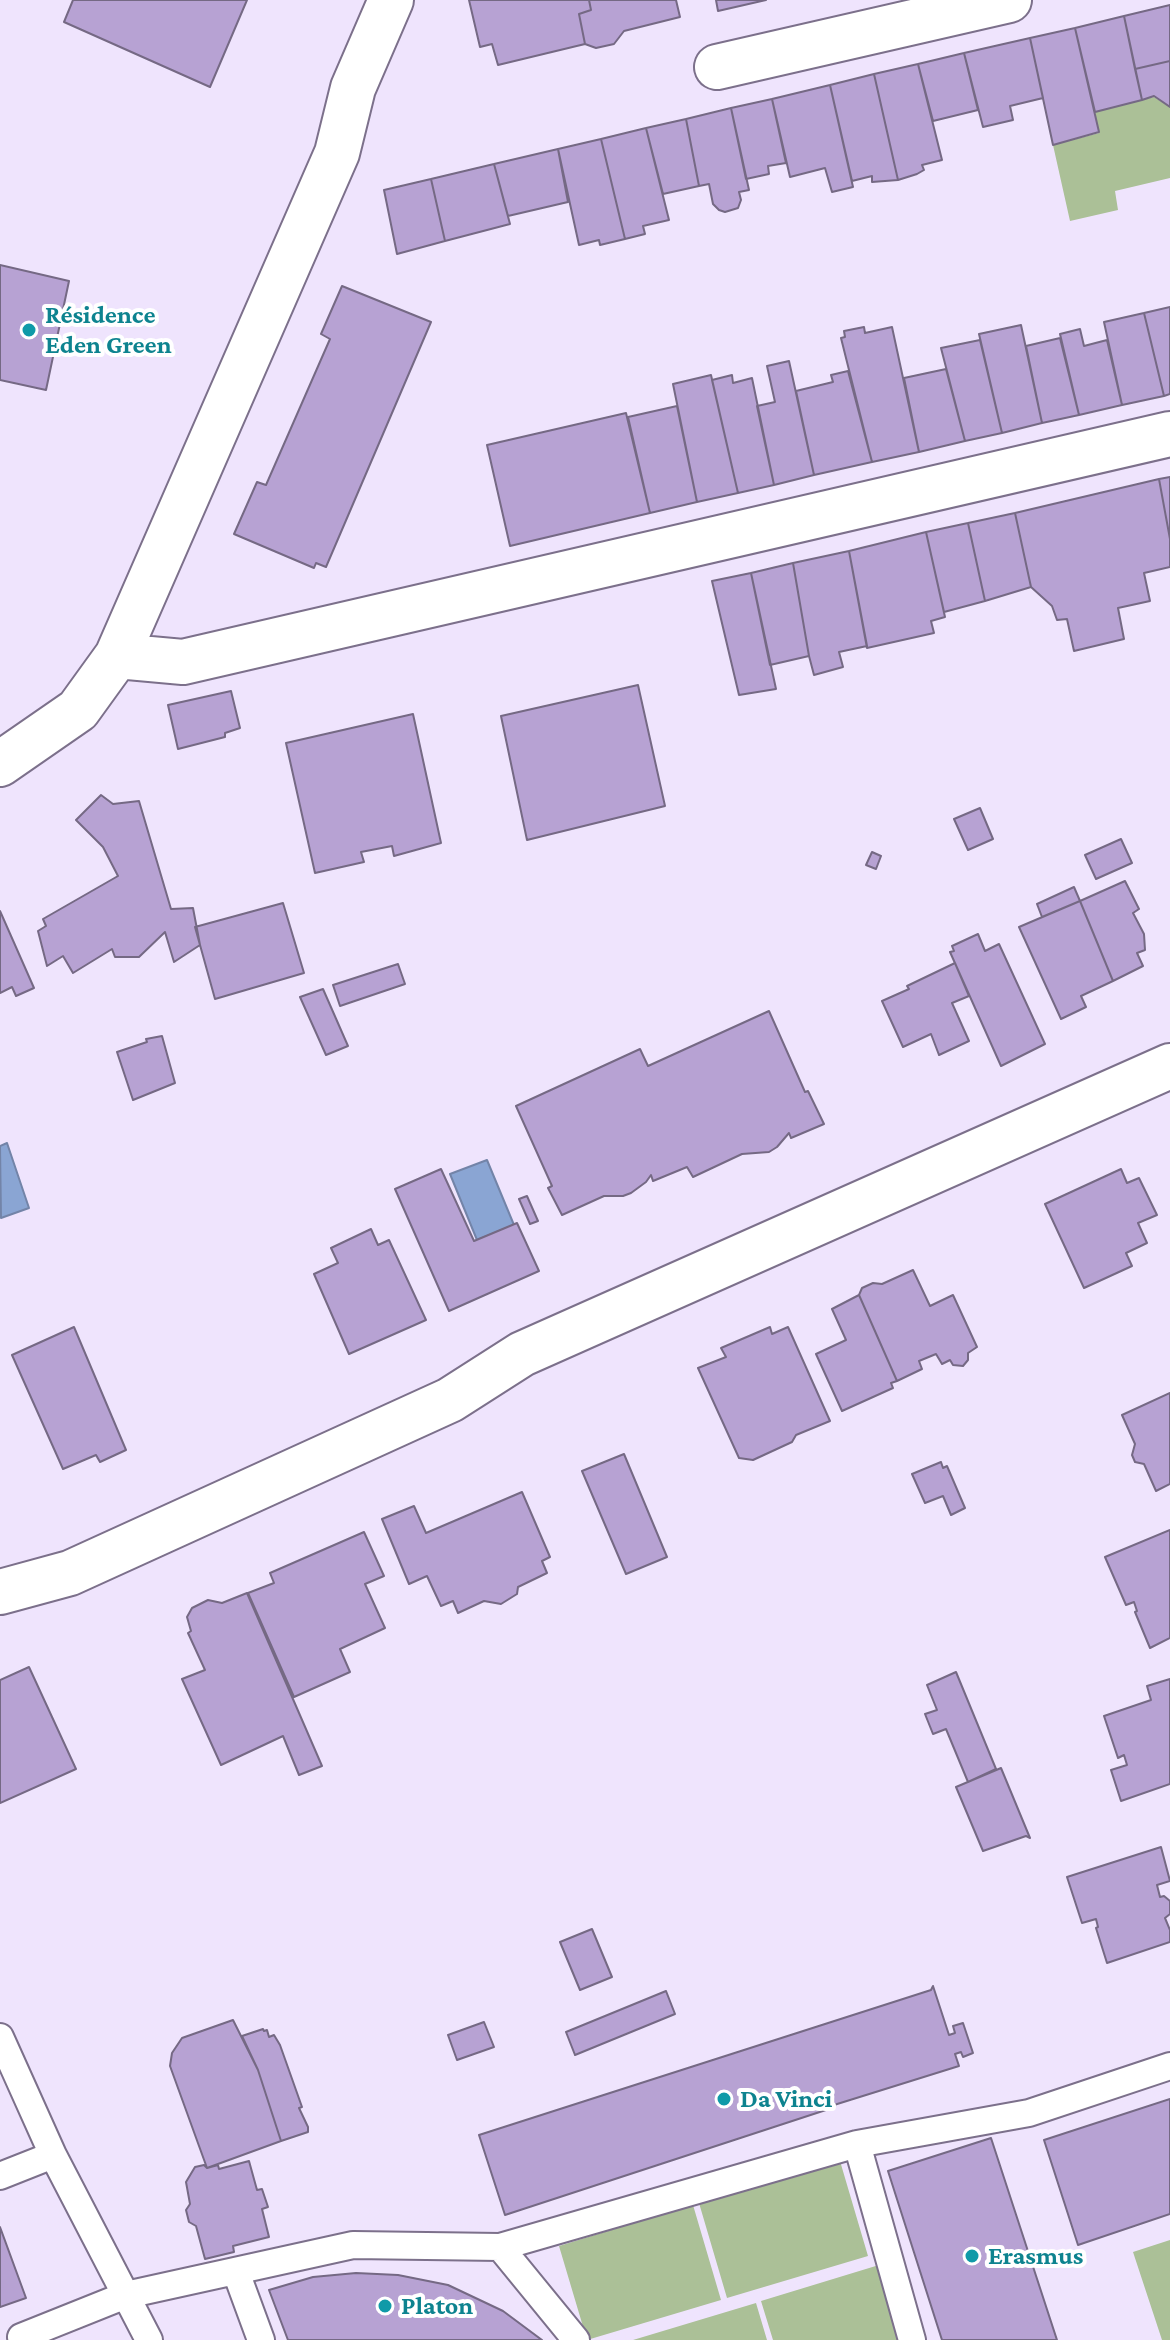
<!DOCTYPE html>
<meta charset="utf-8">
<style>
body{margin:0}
canvas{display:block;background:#efe4fd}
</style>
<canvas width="1170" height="2340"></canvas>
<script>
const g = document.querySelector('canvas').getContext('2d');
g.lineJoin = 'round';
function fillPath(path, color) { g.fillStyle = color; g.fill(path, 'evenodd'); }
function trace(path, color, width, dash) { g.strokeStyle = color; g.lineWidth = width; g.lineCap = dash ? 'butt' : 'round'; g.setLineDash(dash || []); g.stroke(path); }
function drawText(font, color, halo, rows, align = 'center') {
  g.font = font + ' "Crimson Pro",serif'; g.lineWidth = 8; g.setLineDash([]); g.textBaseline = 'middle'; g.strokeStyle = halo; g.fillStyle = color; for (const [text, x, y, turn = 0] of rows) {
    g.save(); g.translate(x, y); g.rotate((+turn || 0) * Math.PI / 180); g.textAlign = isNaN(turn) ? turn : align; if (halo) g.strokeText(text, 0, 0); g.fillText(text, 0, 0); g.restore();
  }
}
const green = new Path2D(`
 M 1154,97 L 1170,107 L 1170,178 L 1115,191 L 1118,210 L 1070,221 L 1053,145 L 1099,133 L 1095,112 Z
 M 840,2161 L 868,2256 L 727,2298 L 699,2203 Z
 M 693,2205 L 721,2300 L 587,2340 L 559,2246 Z
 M 1170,2240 L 1170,2340 L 1162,2340 L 1133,2252 Z
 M 879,2265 L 902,2340 L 773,2340 L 761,2301 Z
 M 756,2303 L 767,2340 L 633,2340 Z`);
const water = new Path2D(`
 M 7,1143 L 29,1208 L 1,1218 L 0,1146 Z
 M 487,1160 L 514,1225 L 477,1240 L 450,1174 Z`);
const building = new Path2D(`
 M 73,0 L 247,0 L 210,87 L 64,22 Z
 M 469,0 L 589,0 L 591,10 L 579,14 L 585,44 L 498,65 L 492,44 L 480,47 Z
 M 589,0 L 676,0 L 680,17 L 624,31 L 614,44 L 596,48 L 585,44 L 579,14 L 591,10 Z
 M 716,0 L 766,0 L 718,11 Z
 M 1170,5 L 1170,61 L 1135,69 L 1124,16 Z
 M 1124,16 L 1142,100 L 1095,112 L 1075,28 Z
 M 1075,28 L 1099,132 L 1053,145 L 1030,38 Z
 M 1030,38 L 1043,98 L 1010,106 L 1013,120 L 983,127 L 964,53 Z
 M 964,53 L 978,110 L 933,121 L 918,64 Z
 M 1170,61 L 1170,107 L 1154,96 L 1142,100 L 1135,69 Z
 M 918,64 L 942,160 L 922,165 L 924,170 L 917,174 L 898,180 L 874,74 Z
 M 874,74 L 898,180 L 872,182 L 872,176 L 852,181 L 830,85 Z
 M 830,85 L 853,187 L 832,192 L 825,168 L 790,177 L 772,99 Z
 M 772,99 L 786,163 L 768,166 L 769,174 L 746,179 L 731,108 Z
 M 731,108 L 749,190 L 739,192 L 741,200 L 738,208 L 725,212 L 719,210 L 713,204 L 709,184 L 699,186 L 686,119 Z
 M 686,119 L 699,186 L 663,194 L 646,128 Z
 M 646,128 L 669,220 L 643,226 L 645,234 L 625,239 L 601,139 Z
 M 601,139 L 625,239 L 600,245 L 599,240 L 579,245 L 558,149 Z
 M 558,149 L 568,202 L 508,216 L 494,164 Z
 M 494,164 L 510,224 L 445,241 L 431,179 Z
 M 431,179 L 445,241 L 397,254 L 384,190 Z
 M 0,265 L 69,281 L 46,390 L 0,380 Z
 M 342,286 L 431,322 L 326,567 L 316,563 L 314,568 L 234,534 L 257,482 L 266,485 L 330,339 L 321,334 Z
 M 1170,307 L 1170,394 L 1164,396 L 1144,313 Z
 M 1144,313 L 1164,396 L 1122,405 L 1104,322 Z
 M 1021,325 L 1042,423 L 1002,433 L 979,334 Z
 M 864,327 L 865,333 L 892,327 L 919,452 L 872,462 L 841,338 L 845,337 L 844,331 Z
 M 1080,329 L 1084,346 L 1107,340 L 1122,405 L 1079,415 L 1060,334 Z
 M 1060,338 L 1079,415 L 1042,423 L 1026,346 Z
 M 980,340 L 1002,433 L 965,441 L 941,348 Z
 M 789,361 L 814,475 L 774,485 L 757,406 L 775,402 L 767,366 Z
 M 946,369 L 965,441 L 919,452 L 904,378 Z
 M 848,371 L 872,462 L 814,475 L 796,391 L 833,382 L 831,375 Z
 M 711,375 L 738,493 L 697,502 L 673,384 Z
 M 732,375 L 733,383 L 752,378 L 774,485 L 738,493 L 712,380 Z
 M 677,406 L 697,502 L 650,513 L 628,417 Z
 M 626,413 L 650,513 L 510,546 L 487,445 Z
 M 1170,477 L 1170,539 L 1159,479 Z
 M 1159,479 L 1170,539 L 1170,567 L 1144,573 L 1150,601 L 1118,608 L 1124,639 L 1074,651 L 1067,619 L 1057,620 L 1052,606 L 1031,587 L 1015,513 Z
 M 1015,513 L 1031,587 L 985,601 L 968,523 Z
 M 968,523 L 985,601 L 944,612 L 926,532 Z
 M 926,532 L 945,617 L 931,621 L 934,633 L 867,648 L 849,551 Z
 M 849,551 L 867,646 L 839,652 L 843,667 L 814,675 L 809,656 L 793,563 Z
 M 793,563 L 809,656 L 770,665 L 751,573 Z
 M 751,573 L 776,689 L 739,695 L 712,581 Z
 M 638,685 L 665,806 L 527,840 L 501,716 Z
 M 231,691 L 240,728 L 225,733 L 225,737 L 178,749 L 168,705 Z
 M 413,714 L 441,843 L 394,856 L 392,846 L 361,852 L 364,862 L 315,873 L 286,743 Z
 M 101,795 L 113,804 L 139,801 L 171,909 L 193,908 L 200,945 L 174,962 L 165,932 L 139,957 L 115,957 L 112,949 L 73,973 L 63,956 L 47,966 L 38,931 L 46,926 L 43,919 L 118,876 L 103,847 L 76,820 Z
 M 980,808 L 993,839 L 968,850 L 954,819 Z
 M 1121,839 L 1132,863 L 1096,879 L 1085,855 Z
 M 872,852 L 881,856 L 876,869 L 866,865 Z
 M 1125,881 L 1139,909 L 1133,913 L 1144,934 L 1145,950 L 1137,953 L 1143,966 L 1113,981 L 1080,901 Z
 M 1074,887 L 1080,901 L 1042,917 L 1037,904 Z
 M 1080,901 L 1113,981 L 1081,996 L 1086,1007 L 1061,1019 L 1019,927 Z
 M 283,903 L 304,973 L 215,999 L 195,927 Z
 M 0,911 L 34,988 L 16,996 L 12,987 L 0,993 Z
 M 978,934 L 985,951 L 999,944 L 1045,1044 L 1001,1066 L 950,952 L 954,951 L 952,946 Z
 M 955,963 L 969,996 L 952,1003 L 969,1041 L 939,1055 L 931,1034 L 903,1047 L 882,1001 L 909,989 L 907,986 Z
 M 398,964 L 405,984 L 340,1006 L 333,985 Z
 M 323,989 L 348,1046 L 326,1055 L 300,997 Z
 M 769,1011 L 805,1092 L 808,1091 L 824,1124 L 791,1138 L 789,1133 L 777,1147 L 769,1152 L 742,1154 L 693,1177 L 687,1167 L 653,1181 L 651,1175 L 646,1182 L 631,1193 L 623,1196 L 604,1196 L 562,1215 L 548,1188 L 552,1186 L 516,1106 L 640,1049 L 648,1066 Z
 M 162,1036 L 175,1083 L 133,1100 L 117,1052 L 147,1042 L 146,1039 Z
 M 441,1169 L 474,1241 L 517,1223 L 539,1271 L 449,1311 L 395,1189 Z
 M 1121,1169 L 1127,1183 L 1139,1178 L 1157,1215 L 1138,1223 L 1147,1243 L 1126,1253 L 1132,1266 L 1084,1288 L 1045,1204 Z
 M 527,1196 L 538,1221 L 530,1224 L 519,1199 Z
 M 371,1229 L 378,1245 L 389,1240 L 426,1320 L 349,1354 L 314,1274 L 338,1263 L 331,1248 Z
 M 913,1270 L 930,1306 L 953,1295 L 977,1347 L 968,1353 L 968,1360 L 963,1366 L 953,1365 L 950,1360 L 942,1364 L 936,1354 L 919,1361 L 922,1369 L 897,1381 L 859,1295 L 862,1288 L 873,1283 L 882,1284 Z
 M 859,1295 L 897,1381 L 891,1383 L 893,1388 L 842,1411 L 816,1354 L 846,1340 L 832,1309 Z
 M 74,1327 L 126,1450 L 100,1462 L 96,1455 L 63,1469 L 12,1355 Z
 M 770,1327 L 772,1334 L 788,1327 L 830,1421 L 796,1435 L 792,1442 L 753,1460 L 739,1458 L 698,1368 L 726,1357 L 721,1348 Z
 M 1170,1393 L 1170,1484 L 1156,1491 L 1144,1464 L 1135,1462 L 1132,1455 L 1135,1444 L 1122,1415 Z
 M 624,1454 L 667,1557 L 626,1574 L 582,1471 Z
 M 941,1462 L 943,1468 L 947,1466 L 965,1508 L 951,1515 L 943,1496 L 925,1503 L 912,1474 Z
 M 522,1492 L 550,1557 L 542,1561 L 547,1573 L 518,1587 L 517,1594 L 501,1604 L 484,1601 L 458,1613 L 453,1601 L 441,1606 L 427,1576 L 409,1584 L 382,1519 L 414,1506 L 426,1533 Z
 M 1170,1530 L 1170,1638 L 1150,1648 L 1135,1612 L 1137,1611 L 1134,1602 L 1126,1605 L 1105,1557 Z
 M 364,1532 L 384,1576 L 365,1584 L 385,1628 L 340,1649 L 350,1672 L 294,1697 L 248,1593 L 274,1583 L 270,1573 Z
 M 247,1593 L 322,1766 L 299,1775 L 283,1736 L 221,1765 L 182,1679 L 205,1670 L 188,1633 L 191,1631 L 187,1617 L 192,1608 L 208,1600 L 222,1603 Z
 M 29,1667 L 76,1769 L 0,1803 L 0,1680 Z
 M 956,1672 L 996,1769 L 968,1782 L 946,1729 L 933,1734 L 925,1714 L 937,1710 L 927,1685 Z
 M 1170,1679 L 1170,1784 L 1121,1801 L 1111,1770 L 1127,1765 L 1124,1755 L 1118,1758 L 1104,1716 L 1151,1700 L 1147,1686 Z
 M 1001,1768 L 1030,1838 L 1026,1836 L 983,1851 L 956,1787 Z
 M 1161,1847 L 1170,1881 L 1157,1885 L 1160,1897 L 1164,1896 L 1170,1901 L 1170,1914 L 1165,1918 L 1170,1930 L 1170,1942 L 1107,1963 L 1096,1928 L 1098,1927 L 1096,1919 L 1082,1923 L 1067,1877 Z
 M 592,1929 L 612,1977 L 580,1990 L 560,1942 Z
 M 933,1986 L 949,2035 L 955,2033 L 953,2026 L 963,2023 L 973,2053 L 963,2057 L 961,2052 L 955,2054 L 959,2066 L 834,2105 L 832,2108 L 505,2215 L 479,2135 L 931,1990 Z
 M 666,1991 L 675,2014 L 575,2055 L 566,2032 Z
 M 233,2020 L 258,2070 L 281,2141 L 207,2168 L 170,2066 L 172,2053 L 182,2038 Z
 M 484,2022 L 494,2047 L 457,2060 L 448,2035 Z
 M 263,2029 L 264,2031 L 267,2030 L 269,2037 L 274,2035 L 280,2045 L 302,2107 L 299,2108 L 308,2127 L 308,2132 L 281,2141 L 258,2070 L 242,2036 Z
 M 1170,2099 L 1170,2214 L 1078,2245 L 1044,2140 Z
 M 991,2138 L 1057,2340 L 942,2340 L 888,2171 Z
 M 249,2161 L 257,2190 L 262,2189 L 268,2207 L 262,2209 L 269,2237 L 233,2246 L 234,2252 L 205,2259 L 196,2226 L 189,2222 L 186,2210 L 190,2204 L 186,2182 L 195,2167 L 204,2165 L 207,2168 L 218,2165 L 219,2169 Z
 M 0,2227 L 26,2298 L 0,2307 Z
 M 356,2273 L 398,2275 L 448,2285 L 503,2311 L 542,2340 L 288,2340 L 269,2290 L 313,2277 Z`);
const service = new Path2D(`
 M 0,2037 L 53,2155 L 0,2176
 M 53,2155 L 149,2340
 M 500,2247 L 576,2340
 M 236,2272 L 261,2340
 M 21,2337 L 126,2295 L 353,2245 L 500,2247 L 857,2144
 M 912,2340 L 857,2144 L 1029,2113 L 1170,2066`);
const minor = new Path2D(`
 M 717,67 L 1009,0
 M 117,656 L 183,662 L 1170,434
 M 0,764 L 78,710 L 117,656 L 337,153 L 353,88 L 391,0
 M 0,1592 L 70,1573 L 450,1400 L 522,1354 L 1170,1066`);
const markers = [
 [29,330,8,"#0f9aa8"],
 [724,2099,8,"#0f9aa8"],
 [972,2256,8,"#0f9aa8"],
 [385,2306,8,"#0f9aa8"]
];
const cultureNames = [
 ["Résidence",45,315],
 ["Eden Green",45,345],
 ["Da Vinci",740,2099],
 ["Erasmus",988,2256],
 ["Platon",401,2306]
];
fillPath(green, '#abc097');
fillPath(water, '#8aa5d3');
trace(water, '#7384a8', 2);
fillPath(building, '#b7a2d3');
trace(building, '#756984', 2);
trace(service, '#7c708b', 30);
trace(minor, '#7c708b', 48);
trace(service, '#fff', 26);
trace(minor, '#fff', 44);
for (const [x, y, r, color] of markers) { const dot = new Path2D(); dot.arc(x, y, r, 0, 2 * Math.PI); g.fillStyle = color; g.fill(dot); trace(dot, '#fff', 3); }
drawText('bold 26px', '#0d838f', '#fff', cultureNames, 'left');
</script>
